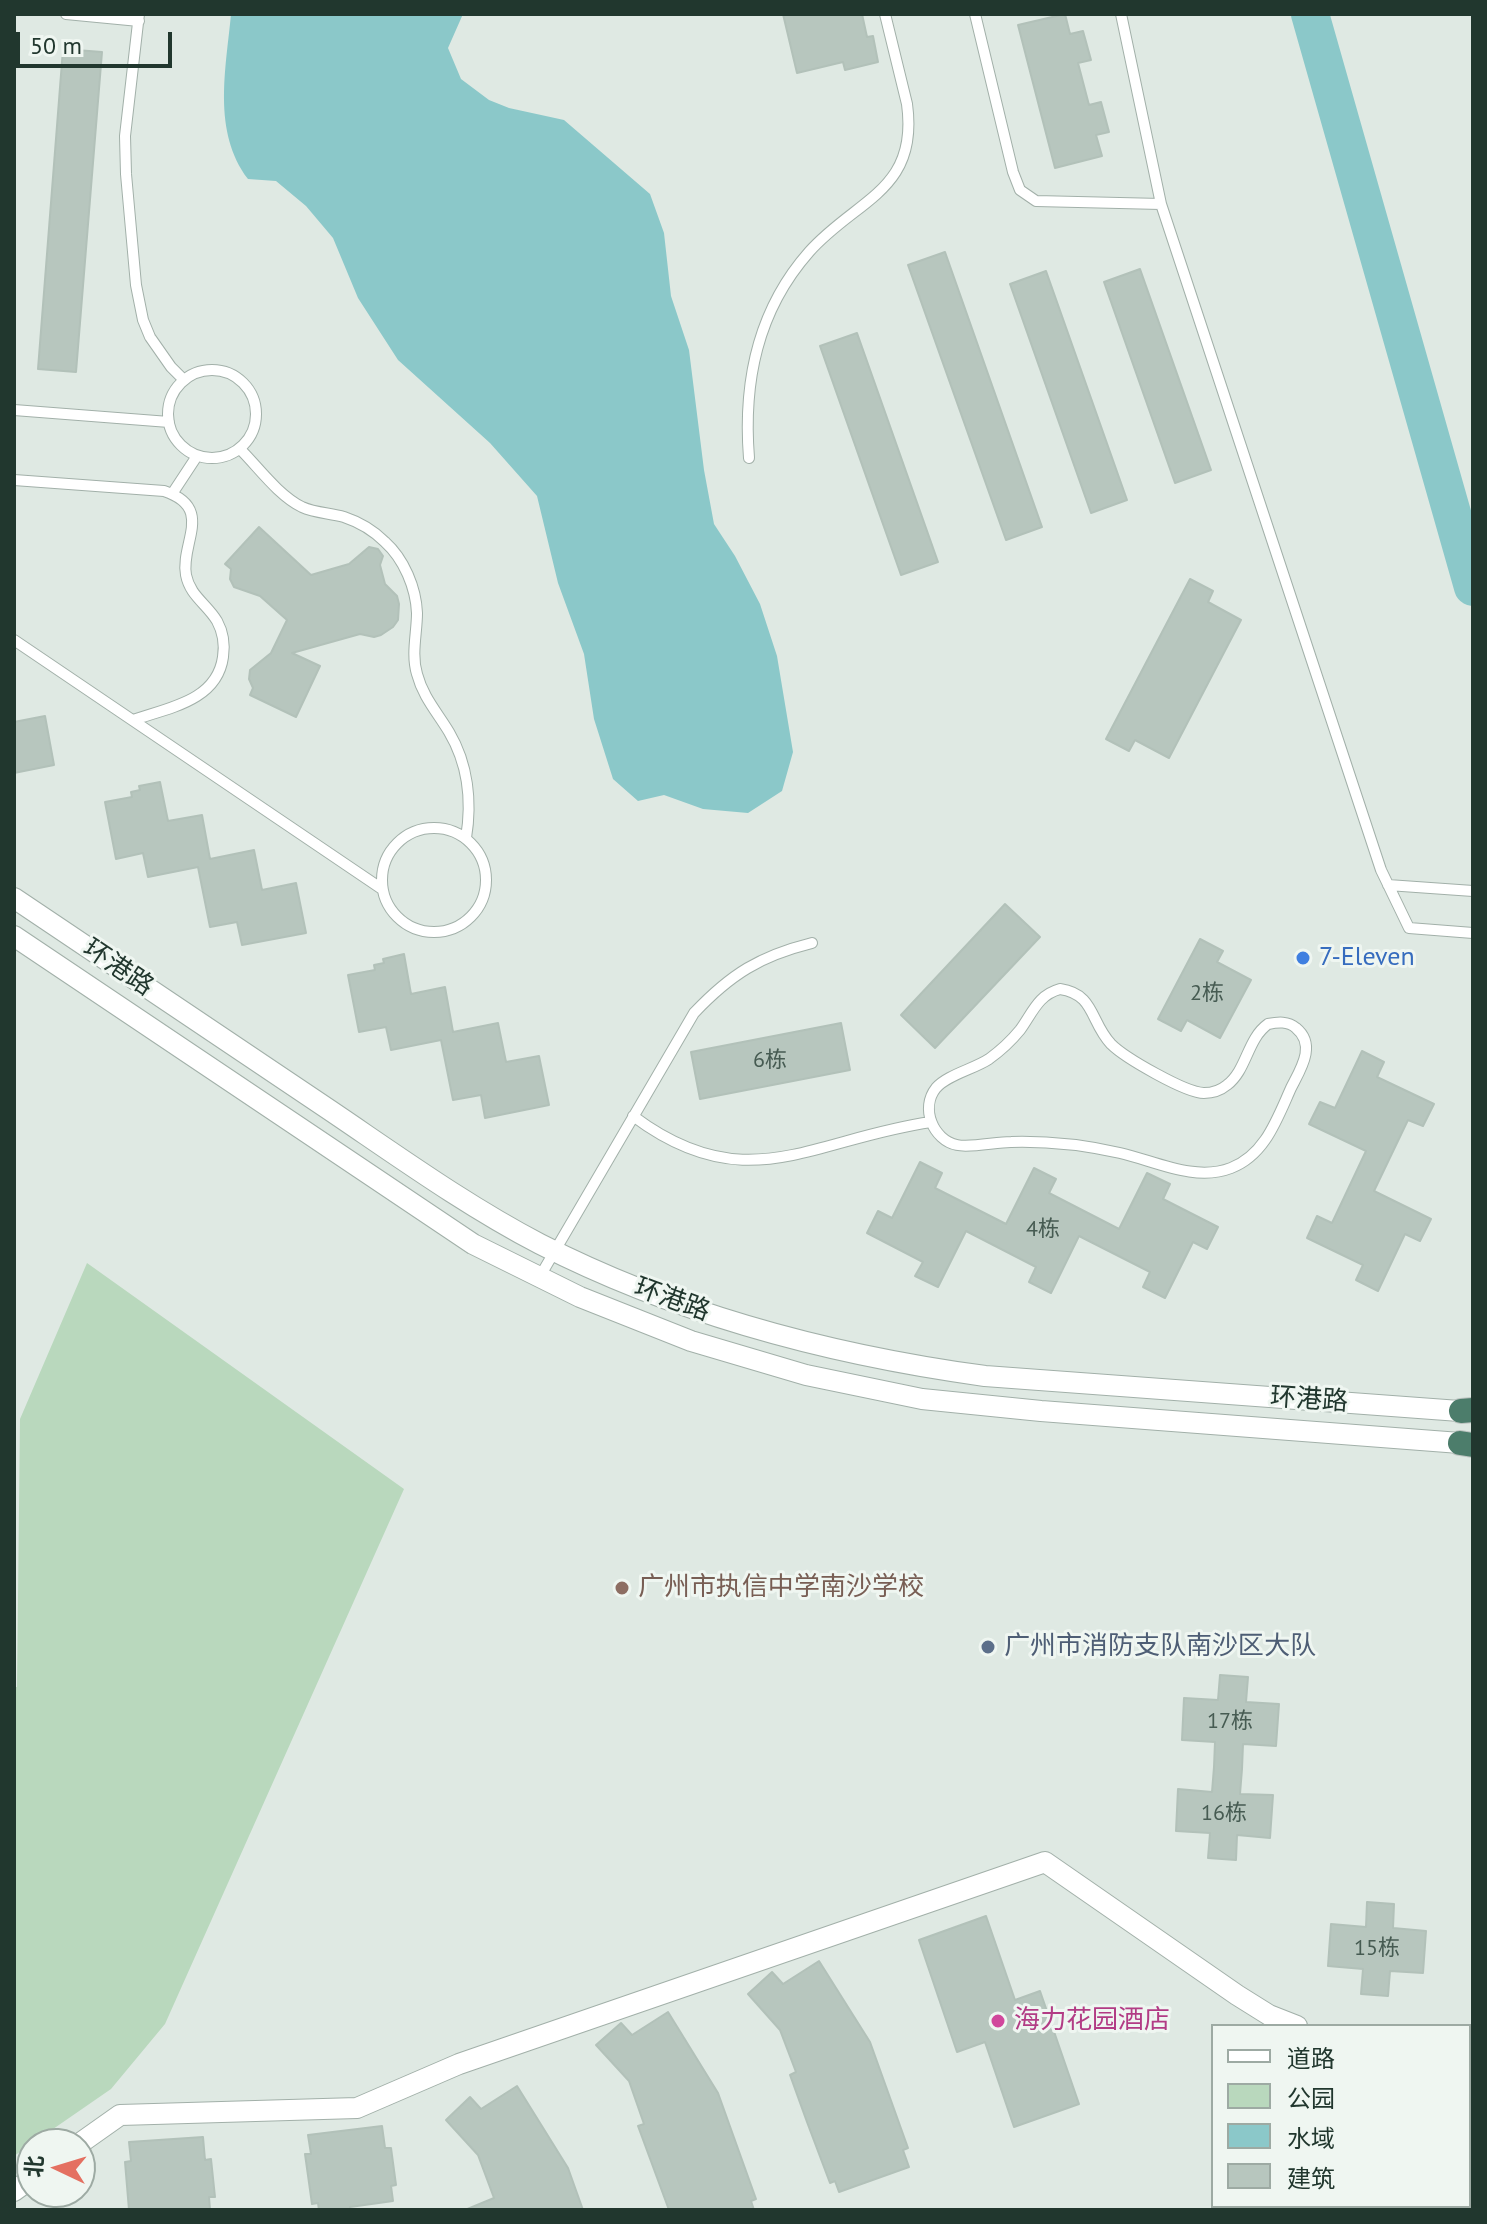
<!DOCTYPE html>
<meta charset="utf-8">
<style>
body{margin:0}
#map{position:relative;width:1487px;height:2224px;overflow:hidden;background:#dfe9e3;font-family:"PT Sans","Noto Sans SC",sans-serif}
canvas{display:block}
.frame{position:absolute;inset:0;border:16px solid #21372e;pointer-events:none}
.legend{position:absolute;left:1211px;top:2024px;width:260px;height:184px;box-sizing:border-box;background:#eff6f1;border:2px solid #9daaa3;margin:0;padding:10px 14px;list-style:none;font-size:24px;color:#21372e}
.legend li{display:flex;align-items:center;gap:16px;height:40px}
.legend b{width:40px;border:2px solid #9daaa3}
.north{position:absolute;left:16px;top:2128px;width:80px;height:80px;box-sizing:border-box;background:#eff6f1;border:2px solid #9daaa3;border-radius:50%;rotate:274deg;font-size:22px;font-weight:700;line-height:32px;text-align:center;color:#21372e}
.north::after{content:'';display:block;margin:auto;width:28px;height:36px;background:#e47061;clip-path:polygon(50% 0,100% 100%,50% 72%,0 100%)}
.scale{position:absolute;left:16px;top:32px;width:156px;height:36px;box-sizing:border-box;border:4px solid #21372e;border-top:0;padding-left:10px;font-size:24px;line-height:28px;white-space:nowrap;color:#21372e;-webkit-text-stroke:6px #eff6f1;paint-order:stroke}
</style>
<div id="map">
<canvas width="1487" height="2224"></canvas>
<div class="frame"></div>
<ul class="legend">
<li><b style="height:10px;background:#fff"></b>道路</li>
<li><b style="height:22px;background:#b9d8bd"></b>公园</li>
<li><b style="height:22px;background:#8bc8c9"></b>水域</li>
<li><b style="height:22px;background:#b7c6be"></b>建筑</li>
</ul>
<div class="north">北</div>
<div class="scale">50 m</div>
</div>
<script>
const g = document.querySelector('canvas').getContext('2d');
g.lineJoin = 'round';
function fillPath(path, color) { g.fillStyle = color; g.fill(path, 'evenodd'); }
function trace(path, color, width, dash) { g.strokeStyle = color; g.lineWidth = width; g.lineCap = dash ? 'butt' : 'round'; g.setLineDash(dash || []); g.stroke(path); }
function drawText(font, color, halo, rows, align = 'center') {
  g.font = font + ' "PT Sans","Noto Sans SC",sans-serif'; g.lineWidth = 6; g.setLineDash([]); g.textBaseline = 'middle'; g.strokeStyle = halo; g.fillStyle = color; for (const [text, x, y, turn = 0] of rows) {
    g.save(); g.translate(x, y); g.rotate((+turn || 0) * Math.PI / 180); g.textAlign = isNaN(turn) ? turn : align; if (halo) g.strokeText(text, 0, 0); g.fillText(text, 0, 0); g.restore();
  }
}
const green = new Path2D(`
 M 87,1263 L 404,1489 L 165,2024 L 111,2089 L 14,2156 L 14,1687 L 17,1687 L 20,1419 Z`);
const water = new Path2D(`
 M 231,14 L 463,14 L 448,48 L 461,79 L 489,100 L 509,108 L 564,120 L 650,194 L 664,233 L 671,296 L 689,350 L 704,470 L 714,524 L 735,556 L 760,604 L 777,656 L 793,752 L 782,791 L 748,813 L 703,809 L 664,795 L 638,801 L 613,779 L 594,719 L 584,654 L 558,583 L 537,496 L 490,443 L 398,360 L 358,298 L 333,238 L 306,206 L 276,181 L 248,179 C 212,131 226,69 231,14 Z`);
const river = new Path2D(`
 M 1310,14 L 1473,587`);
const building = new Path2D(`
 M 783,14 L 862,14 L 867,37 L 873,36 L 878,62 L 845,70 L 843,62 L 797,73 Z
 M 1065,14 L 1070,34 L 1083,31 L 1091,60 L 1078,63 L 1089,105 L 1101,102 L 1109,132 L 1096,135 L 1102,156 L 1055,168 L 1018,25 Z
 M 63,49 L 102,52 L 76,372 L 38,369 Z
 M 945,252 L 1042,527 L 1006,540 L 908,265 Z
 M 1140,269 L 1211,470 L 1175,483 L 1104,282 Z
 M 1046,271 L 1127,500 L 1091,513 L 1010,284 Z
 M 857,333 L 938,562 L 901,575 L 820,346 Z
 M 259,527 L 311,575 L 349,564 L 369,547 L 378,549 L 383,556 L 380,565 L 385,584 L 397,596 L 399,604 L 398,620 L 393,627 L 381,635 L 374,637 L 360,634 L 292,653 L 320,666 L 296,717 L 250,695 L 253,688 L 249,679 L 250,670 L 271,653 L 287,620 L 260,596 L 234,587 L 230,579 L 231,569 L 225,564 Z
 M 1190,579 L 1213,591 L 1208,602 L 1241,620 L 1169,758 L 1135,740 L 1129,751 L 1106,739 Z
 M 45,716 L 54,765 L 14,773 L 14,722 Z
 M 160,782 L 168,821 L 202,815 L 210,859 L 254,850 L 262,890 L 296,883 L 306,933 L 242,945 L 237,922 L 210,927 L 198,867 L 148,877 L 143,853 L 116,859 L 105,802 L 132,797 L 131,792 L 140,790 L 139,786 Z
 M 1005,904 L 1040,937 L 935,1048 L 901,1015 Z
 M 1200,939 L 1223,951 L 1217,962 L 1251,980 L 1220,1038 L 1187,1020 L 1181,1031 L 1158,1019 Z
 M 404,954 L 411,994 L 445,987 L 453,1032 L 498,1023 L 506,1062 L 539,1056 L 549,1105 L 485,1118 L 481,1095 L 453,1100 L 441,1040 L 391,1050 L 386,1027 L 359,1032 L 348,975 L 375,970 L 374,965 L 384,963 L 383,959 Z
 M 841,1023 L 850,1070 L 700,1099 L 691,1052 Z
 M 1362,1051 L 1384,1062 L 1377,1077 L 1434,1104 L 1423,1126 L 1408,1120 L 1374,1191 L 1431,1219 L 1420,1241 L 1405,1234 L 1378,1291 L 1356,1280 L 1363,1265 L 1307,1238 L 1317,1216 L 1332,1223 L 1366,1151 L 1309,1124 L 1320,1102 L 1335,1108 Z
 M 920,1162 L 942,1173 L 935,1188 L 1006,1224 L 1034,1168 L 1056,1179 L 1049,1193 L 1119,1229 L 1147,1173 L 1170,1184 L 1163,1199 L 1218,1227 L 1207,1249 L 1193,1242 L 1165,1298 L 1143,1287 L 1150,1272 L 1079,1236 L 1051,1293 L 1029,1282 L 1036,1267 L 966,1231 L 938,1287 L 915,1276 L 923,1262 L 867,1233 L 878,1211 L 892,1218 Z
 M 1220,1675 L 1248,1677 L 1246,1702 L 1279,1704 L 1276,1746 L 1243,1744 L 1242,1769 L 1240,1794 L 1273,1795 L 1270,1838 L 1237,1835 L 1236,1860 L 1208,1858 L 1210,1833 L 1176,1831 L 1178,1789 L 1212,1792 L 1214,1767 L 1215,1742 L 1182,1740 L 1184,1698 L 1218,1700 Z
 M 1367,1902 L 1394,1904 L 1393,1928 L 1426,1931 L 1423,1973 L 1390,1971 L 1388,1996 L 1361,1994 L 1363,1969 L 1328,1966 L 1331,1924 L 1366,1927 Z
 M 986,1916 L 1015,2000 L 1040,1991 L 1079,2104 L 1014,2127 L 985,2042 L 957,2052 L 919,1940 Z
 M 819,1961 L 870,2042 L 908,2148 L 903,2150 L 909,2167 L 839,2192 L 835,2181 L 830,2183 L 807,2122 L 790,2075 L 796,2072 L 780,2030 L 748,1994 L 772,1972 L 783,1984 Z
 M 668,2012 L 718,2093 L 756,2199 L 751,2201 L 754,2210 L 669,2210 L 638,2126 L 644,2124 L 629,2081 L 596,2045 L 621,2023 L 632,2035 Z
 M 517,2086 L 568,2168 L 583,2210 L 465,2210 L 494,2198 L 478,2155 L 446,2120 L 470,2097 L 481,2109 Z
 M 382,2126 L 385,2148 L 391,2148 L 396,2185 L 391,2186 L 393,2201 L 350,2207 L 351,2210 L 319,2210 L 318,2203 L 312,2204 L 305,2154 L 311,2154 L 308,2135 Z
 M 203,2137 L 205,2160 L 211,2159 L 215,2197 L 209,2197 L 210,2210 L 129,2210 L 125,2162 L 131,2161 L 129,2142 Z`);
const service = new Path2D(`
 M 66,14 L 139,21
 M 139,14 L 125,136 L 126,174 L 136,285 L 143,320 L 150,337 L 171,367 L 184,380
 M 975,14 L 1013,172 L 1020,190 L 1036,201 L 1161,204
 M 1121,14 L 1161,204 L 1381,870 L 1409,928 L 1473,933
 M168 414a44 44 0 1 1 88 0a44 44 0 1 1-88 0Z
 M 14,410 L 169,422
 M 240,449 C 259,468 278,495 302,507 C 315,513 330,513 344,517 C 359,522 374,531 385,542 C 404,559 416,588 417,613 C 417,633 411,654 417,674 C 423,697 437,712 449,732 C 468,764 472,802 466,838
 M 749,458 C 743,382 757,311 809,252 C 856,199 919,191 907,104 L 885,14
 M 14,480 L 164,491 C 215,508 180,543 186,575 C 190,596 207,604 217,621 C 223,632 225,644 223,657 C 217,701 168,708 133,720
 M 172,494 L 197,456
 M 14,640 L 382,889
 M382 880a52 52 0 1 1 104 0a52 52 0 1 1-104 0Z
 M 1388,885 L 1473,891
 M 1060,989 C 1095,994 1090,1022 1111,1044 C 1125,1058 1186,1093 1204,1093 C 1212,1093 1221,1090 1227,1085 C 1247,1070 1247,1039 1268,1024 C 1278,1022 1288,1021 1296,1028 C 1317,1045 1300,1070 1291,1088 C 1277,1119 1265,1155 1231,1168 C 1195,1182 1155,1161 1120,1153 C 1084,1145 1047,1141 1011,1142 C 996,1142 970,1148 957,1145 C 933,1140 920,1108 936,1088 C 947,1075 974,1069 989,1059 C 1000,1051 1011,1041 1020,1030 C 1033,1012 1038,995 1060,989 Z
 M 633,1116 C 746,1201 812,1139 931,1122
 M 539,1278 L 694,1013 C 731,974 760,956 812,943`);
const minor = new Path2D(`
 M 14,898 C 120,969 225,1040 331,1111 C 399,1157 467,1206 540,1244 C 679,1315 831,1355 985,1376 L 1473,1412
 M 14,936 L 473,1244 L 580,1297 L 691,1341 L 806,1375 L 922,1399 L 1041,1411 L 1473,1444
 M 1469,2042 L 1473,2041
 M 1469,2077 L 1473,2079
 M 79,2144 L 120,2115 L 357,2108 L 459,2064 L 1045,1862 L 1237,1995 L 1269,2015 L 1297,2026
 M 14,2191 L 32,2178`);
const trunk = new Path2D(`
 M 1461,1411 L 1473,1410
 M 1460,1443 L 1473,1445`);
const markers = [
 [1303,958,8,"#3f7fe0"],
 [622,1588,8,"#8d6e63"],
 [988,1647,8,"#5c6f8a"],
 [998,2021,8,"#d1479c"]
];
const numberNames = [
 ["2栋",1207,994],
 ["6栋",770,1061],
 ["4栋",1043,1230],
 ["17栋",1230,1722],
 ["16栋",1224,1814],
 ["15栋",1377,1949]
];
const shopNames = [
 ["7-Eleven",1319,958]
];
const streetNames = [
 ["环港路",118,968,34],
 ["环港路",672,1300,20],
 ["环港路",1309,1400,4]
];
const educationNames = [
 ["广州市执信中学南沙学校",638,1588]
];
const serviceNames = [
 ["广州市消防支队南沙区大队",1004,1647]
];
const hotelNames = [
 ["海力花园酒店",1014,2021]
];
fillPath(green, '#b9d8bd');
fillPath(water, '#8bc8c9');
trace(river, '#8bc8c9', 38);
fillPath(building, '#b7c6be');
trace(building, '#b2c1b9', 2);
trace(service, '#a2b0a9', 12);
trace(minor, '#a2b0a9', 22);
trace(trunk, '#bcc3c0', 26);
trace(service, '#fff', 10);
trace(minor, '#fff', 20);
trace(trunk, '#4c7d6b', 24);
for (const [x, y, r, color] of markers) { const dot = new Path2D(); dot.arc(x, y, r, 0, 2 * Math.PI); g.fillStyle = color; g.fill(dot); trace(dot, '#eff6f1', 3); }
drawText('22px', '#465b52', null, numberNames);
drawText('26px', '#366cbe', '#eff6f1', shopNames, 'left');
drawText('26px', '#21372e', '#eff6f1', streetNames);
drawText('26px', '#785e54', '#eff6f1', educationNames, 'left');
drawText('26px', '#4e5e75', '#eff6f1', serviceNames, 'left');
drawText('26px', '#b23c85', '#eff6f1', hotelNames, 'left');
</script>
